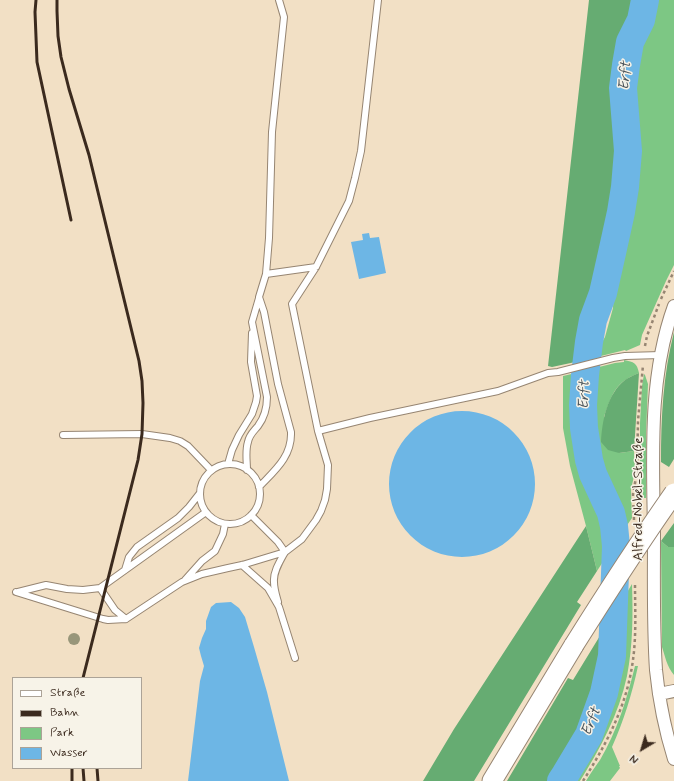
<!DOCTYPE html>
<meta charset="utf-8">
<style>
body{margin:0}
#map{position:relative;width:674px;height:781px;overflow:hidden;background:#f2e0c5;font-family:Mynerve,sans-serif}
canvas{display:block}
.legend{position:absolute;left:12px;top:677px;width:130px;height:92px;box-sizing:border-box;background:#f7f3e8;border:1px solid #aca397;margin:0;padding:5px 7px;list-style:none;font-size:12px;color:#3b2a1e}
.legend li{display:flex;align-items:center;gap:8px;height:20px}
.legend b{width:20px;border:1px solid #aca397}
.north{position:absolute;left:622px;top:729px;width:40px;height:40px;-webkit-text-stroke:3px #f7f3e8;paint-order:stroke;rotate:218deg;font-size:11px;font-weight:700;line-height:16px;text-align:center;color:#3b2a1e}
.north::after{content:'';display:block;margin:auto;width:14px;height:18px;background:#3b2a1e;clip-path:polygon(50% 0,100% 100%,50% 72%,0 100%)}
</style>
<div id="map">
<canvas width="674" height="781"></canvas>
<ul class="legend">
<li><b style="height:5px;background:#fff"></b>Straße</li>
<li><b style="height:5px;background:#3b2a1e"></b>Bahn</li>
<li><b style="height:11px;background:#7dc784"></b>Park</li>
<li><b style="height:11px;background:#6db6e5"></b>Wasser</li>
</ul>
<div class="north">N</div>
</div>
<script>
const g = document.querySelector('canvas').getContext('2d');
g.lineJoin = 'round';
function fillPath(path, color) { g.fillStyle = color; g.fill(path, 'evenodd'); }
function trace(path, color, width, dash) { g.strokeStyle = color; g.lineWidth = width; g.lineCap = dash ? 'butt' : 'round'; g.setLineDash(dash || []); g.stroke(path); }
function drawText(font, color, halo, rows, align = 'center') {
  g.font = font + ' Mynerve,sans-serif'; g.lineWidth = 3; g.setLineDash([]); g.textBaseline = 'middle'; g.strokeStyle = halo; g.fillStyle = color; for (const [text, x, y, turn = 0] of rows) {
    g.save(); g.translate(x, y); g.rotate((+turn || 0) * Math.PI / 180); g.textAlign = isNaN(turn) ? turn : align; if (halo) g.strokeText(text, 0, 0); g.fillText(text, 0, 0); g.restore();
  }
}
const green = new Path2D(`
 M 652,0 L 674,0 L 674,265 L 666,281 L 642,335 L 640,345 L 626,351 L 625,350 L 593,358 L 605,337 L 613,308 L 614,279 L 631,201 L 636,154 L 633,124 L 632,88 L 636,52 L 646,26 Z
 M 624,360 C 634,362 637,363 639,373 C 635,375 631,376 627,379 C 613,387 609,403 604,417 L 619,453 L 634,451 L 635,472 L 631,489 L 632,518 L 621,534 L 617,512 L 614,504 L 609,495 L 597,471 L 594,461 L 591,448 L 589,436 L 587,406 L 591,369 L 615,363 L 624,362 Z
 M 580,372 L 577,414 L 582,452 L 589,477 L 605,518 L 608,526 L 610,546 L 610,551 L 597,571 L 586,526 L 570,466 L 563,428 L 563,376 Z
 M 644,374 L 645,375 L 648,384 L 646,434 L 646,498 L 644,498 L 640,484 L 640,423 L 642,386 Z
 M 661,541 L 668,547 L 674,547 L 674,675 C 667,667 665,656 662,647 Z
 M 632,584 C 633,615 633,645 627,676 C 619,714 600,749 580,781 L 568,781 L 579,765 L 592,743 L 599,728 L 609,701 L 616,676 L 619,660 L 617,609 Z
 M 635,666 L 638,666 C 632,694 624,720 612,747 L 620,766 L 619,766 L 620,768 L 610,781 L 586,781 C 590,774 595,767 600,760 C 617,731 627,699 635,666 Z`);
const forest = new Path2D(`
 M 589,0 L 637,0 L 637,7 L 619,55 L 615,89 L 618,139 L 620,162 L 620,183 L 615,211 L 602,266 L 589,316 L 581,340 L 580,361 L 552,367 L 548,366 Z
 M 674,332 L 674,459 L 669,467 L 661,462 C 661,418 663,375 674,332 Z
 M 639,373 L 634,451 L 619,453 L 608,450 L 601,442 C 602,421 607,394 625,380 C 629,377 634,375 639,373 Z
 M 674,523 L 674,547 L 668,547 L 661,541 Z
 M 586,526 L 597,571 L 577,602 L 581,605 L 474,781 L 423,781 L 454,729 Z
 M 609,621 L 608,668 L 599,698 L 590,724 L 573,755 L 556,781 L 507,781 L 568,678 L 573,680 Z`);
const water = new Path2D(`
 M 369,233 L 370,238 L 379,237 L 386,273 L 359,279 L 351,242 L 363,240 L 362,234 Z
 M389 484a73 73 0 1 1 146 0a73 73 0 1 1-146 0Z
 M 231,602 L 239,608 L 245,617 L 254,647 L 267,692 L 289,781 L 188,781 L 200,681 L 204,666 L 201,656 L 199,648 L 202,638 L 206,629 L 206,621 L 211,607 L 216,603 Z`);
const river = new Path2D(`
 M 561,781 L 565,775 L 589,735 L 604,693 L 612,656 L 616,546 L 614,526 L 611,513 L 593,474 L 589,460 L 584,428 L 583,405 L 585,375 L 589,342 L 593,320 L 603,293 L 612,253 L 621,212 L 625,187 L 628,151 L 623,88 L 626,65 L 630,42 L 641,20 L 645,0`);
const path = new Path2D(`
 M 661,299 L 674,271
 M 645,346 L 647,336 L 659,304
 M 634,520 L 633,494 L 637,472 L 638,421 L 643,365
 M 583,781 C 604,748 624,711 631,672 C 637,642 635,612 635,583`);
const service = new Path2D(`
 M 266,274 L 316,267
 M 318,431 L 370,418 L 498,391 L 548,373 L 558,372 L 613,358 L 625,356 L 661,355
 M 63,435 L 142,434 L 170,438 L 180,441 L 188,446 L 211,470
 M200 494a30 30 0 1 1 60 0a30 30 0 1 1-60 0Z
 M 228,464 L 232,450 L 239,435 L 252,414 L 256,402 L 257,396 L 251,362 L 252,333
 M 247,470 C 247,461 245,451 248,442 C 249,435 254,431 258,426 C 264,418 267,407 267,397 L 252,322 L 259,298
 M 259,487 C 274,471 292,457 291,432 L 278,384 L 264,312 L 259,297 L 266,274 L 269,238 L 272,132 L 284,17 L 279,0
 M 251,515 L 278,542 L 285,552 C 280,561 273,572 274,582 C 274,589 276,595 278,602
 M 242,565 L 268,588 L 279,607 L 295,658
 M 125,570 L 129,557 L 137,547 L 178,518 L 189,507 L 200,493
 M 185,580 L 202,561 L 215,551 L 223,534 L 225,524
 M 100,588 L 115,610 L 126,619
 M 16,592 L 103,619 L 108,620 L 126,619 L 182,582 L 202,574 L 228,568 L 242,565 L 285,552 L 302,539 L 316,520 L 321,511 L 325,500 L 327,489 L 328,465 L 318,431 L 292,304 L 316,267 L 349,201 L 355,178 L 361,151 L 378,0
 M 18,592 L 46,585 L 67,589 L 83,590 L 100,588 L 206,512`);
const minor = new Path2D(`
 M 674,306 C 648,378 653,457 654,534 C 654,579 653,625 656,670 C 659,700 665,730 674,759
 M 659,694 L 674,691`);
const primary = new Path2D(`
 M 492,781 L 574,645`);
const rail = new Path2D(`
 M 36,0 L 35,12 L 37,62 L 71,220
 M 57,0 L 57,11 L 58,36 L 61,57 L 69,89 L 89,155 L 139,361 L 142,381 L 143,403 L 142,434 L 138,460 L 83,678
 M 72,768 L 72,781
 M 83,768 L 84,781
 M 97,768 L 98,781`);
const primaryBridge = new Path2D(`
 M 574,645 C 606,594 639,543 674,493`);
const trees = [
 [74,639]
];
const streetNames = [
 ["Alfred-Nobel-Straße",639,499,-90]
];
const waterNames = [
 ["Erft",626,76,-85],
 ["Erft",585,395,-88],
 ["Erft",592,722,-67]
];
fillPath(green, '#7dc784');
fillPath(forest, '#66ac72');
fillPath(water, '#6db6e5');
trace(river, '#6db6e5', 28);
trace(service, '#968572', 8);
trace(minor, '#968572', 14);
trace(primary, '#968572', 21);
trace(path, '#968572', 2.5, [3, 3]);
trace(service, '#fff', 6);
trace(minor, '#fff', 12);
trace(primary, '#fff', 19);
trace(rail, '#3b2a1e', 3);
trace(primaryBridge, '#968572', 21, []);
trace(primaryBridge, '#fff', 19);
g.fillStyle = '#98967a';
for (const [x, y] of trees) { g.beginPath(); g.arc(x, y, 6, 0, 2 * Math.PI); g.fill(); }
drawText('14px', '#3b2a1e', '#f7f3e8', streetNames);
drawText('italic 15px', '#4a545a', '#f7f3e8', waterNames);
</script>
